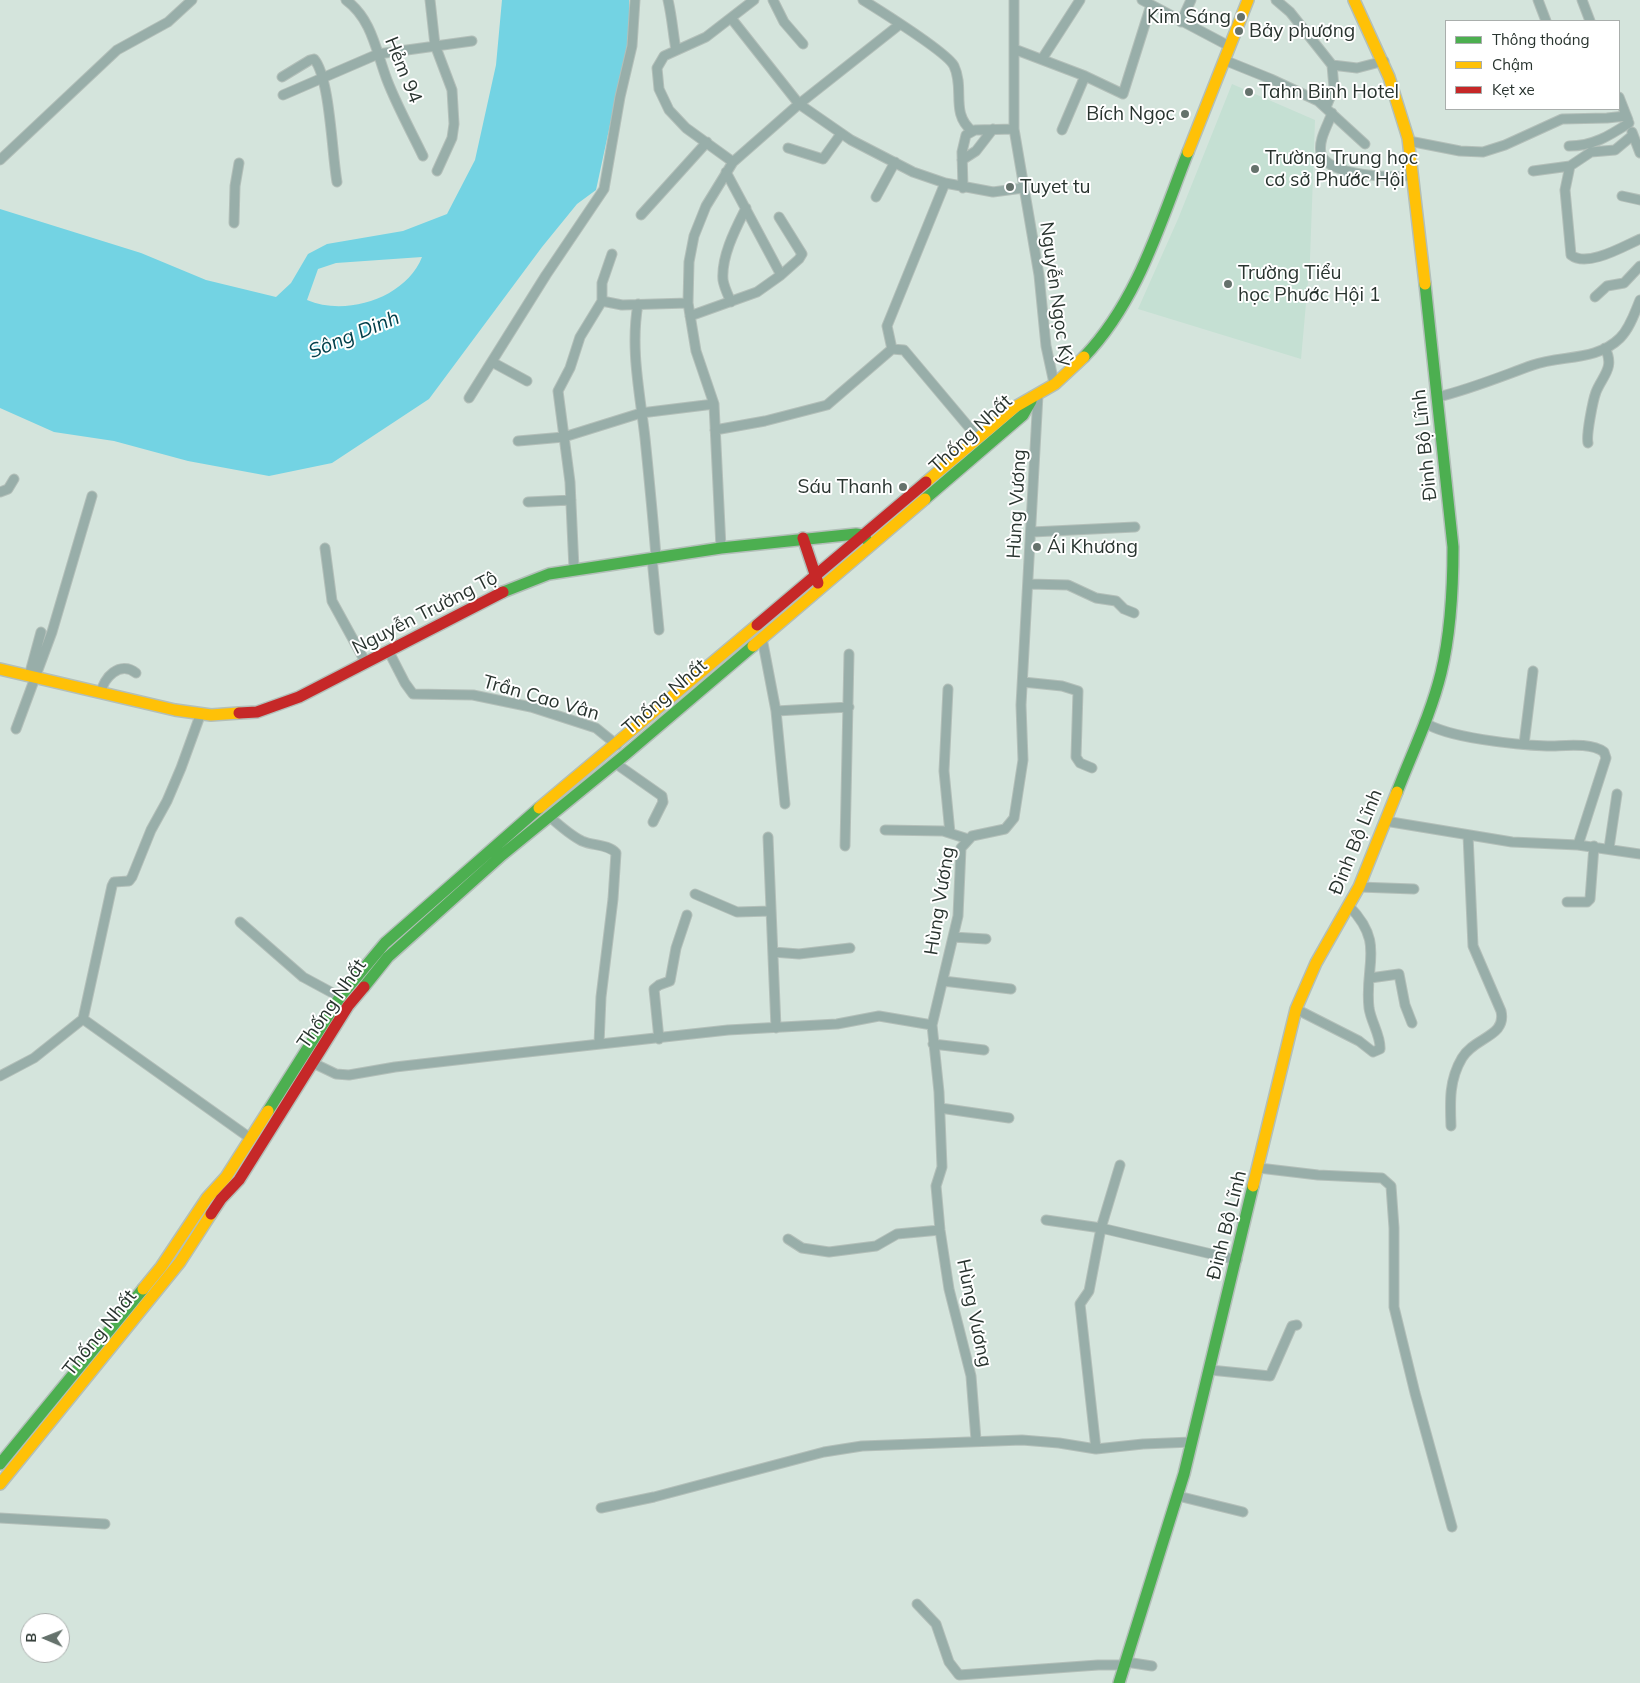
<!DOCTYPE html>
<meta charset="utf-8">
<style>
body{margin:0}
#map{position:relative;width:1640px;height:1683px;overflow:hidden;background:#d4e4dc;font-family:Mulish,sans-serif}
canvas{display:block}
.legend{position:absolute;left:1445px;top:20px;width:175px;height:90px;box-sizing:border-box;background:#fff;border:1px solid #a9aeac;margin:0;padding:6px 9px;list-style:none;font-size:15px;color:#29342f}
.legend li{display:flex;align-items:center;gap:10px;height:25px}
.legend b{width:25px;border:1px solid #a9aeac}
.north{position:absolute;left:20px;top:1613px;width:50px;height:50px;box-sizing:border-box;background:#fff;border:1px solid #a9aeac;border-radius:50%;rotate:271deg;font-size:14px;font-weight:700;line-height:20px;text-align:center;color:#29342f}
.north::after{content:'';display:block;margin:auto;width:18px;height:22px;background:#65726c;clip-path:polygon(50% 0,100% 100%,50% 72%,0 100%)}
</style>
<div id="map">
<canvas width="1640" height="1683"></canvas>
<ul class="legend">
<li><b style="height:6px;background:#4caf50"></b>Thông thoáng</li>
<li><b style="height:6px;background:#ffc107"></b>Chậm</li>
<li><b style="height:6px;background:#c62828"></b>Kẹt xe</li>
</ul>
<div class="north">B</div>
</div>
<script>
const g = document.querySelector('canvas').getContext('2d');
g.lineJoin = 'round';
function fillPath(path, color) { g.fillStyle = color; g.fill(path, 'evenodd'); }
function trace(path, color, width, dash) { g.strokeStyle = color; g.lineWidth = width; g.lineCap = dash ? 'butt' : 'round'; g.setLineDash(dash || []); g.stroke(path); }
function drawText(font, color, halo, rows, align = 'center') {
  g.font = font + ' Mulish,sans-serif'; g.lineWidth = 4; g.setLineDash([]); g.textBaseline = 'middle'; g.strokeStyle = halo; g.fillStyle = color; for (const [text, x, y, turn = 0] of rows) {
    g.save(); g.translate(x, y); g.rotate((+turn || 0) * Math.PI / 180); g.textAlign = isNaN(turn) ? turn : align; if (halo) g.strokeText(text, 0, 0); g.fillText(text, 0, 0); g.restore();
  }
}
const built = new Path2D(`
 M 1232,84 L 1315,120 L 1310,259 L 1301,359 L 1138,309 L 1178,219 Z`);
const water = new Path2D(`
 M 502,0 L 629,0 L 630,32 L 596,190 L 577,204 L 542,247 L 429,399 L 332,463 L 269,476 L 188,461 L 114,441 L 54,432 L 0,408 L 0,209 L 141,253 L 206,280 L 276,297 L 291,283 L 308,254 L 327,244 L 403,231 L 447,214 L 475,160 L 496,65 ZM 422,257 C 406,298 346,317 307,300 L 318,269 L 336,263 Z`);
const street = new Path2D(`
 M 346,0 C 372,19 376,51 387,80 C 397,106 411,131 423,156
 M 430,0 L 435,45 L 452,90 L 454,124 L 452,138 L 437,171
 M 668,0 C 672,17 673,33 676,50
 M 773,0 L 784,22 L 803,44
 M 863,0 C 879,10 948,53 954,66 C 965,89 950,113 972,131
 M 1014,0 L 1014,129 L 1039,275 L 1046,346 L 1054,383
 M 1142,0 L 1229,46
 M 1276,0 L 1290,12 L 1332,65 L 1334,88 L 1326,107
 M 1538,0 L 1546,21
 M 1582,0 L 1590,21
 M 731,18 L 799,104 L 851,140 L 913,172 L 945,183 L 993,192 L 1023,188
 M 1181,22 L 1191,0
 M 1014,49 L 1085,76 L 1123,94 L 1151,5
 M 1042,59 L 1080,0
 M 1224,60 L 1271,79 L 1318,101 L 1365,144
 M 1332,65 L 1357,68 L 1384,61
 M 282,77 L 310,60 L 314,59 C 330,77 332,155 337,182
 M 283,95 L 378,54 L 472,41
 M 1619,97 L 1628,120
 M 1332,113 C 1328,125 1318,140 1321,153 C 1325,176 1395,179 1413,175
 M 1062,130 L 1085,76
 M 1632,132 L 1640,153
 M 1409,141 L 1460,151 L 1483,152 L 1505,145 L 1562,119 L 1607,118 L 1626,116
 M 1569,146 C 1593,146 1609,136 1629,123
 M 788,148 L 823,159 L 841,134
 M 0,160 L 117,50 L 168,22 L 192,0
 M 962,160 L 976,151 L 993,129
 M 733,162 L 686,128 L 669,110 L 659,89 L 657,68 L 664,56 L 706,37 L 754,0
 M 1570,166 L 1565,190 L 1571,255 C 1587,268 1624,246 1640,239
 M 1533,171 L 1570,166 L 1591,152 L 1615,150 L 1633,135
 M 963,188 L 962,152 L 966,135 L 975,130 L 1014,129
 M 1622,196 L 1640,200
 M 876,197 L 895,162
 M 641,215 L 707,142
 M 779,217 L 802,254 L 799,259 L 781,275
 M 234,223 L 235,186 L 239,163
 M 1595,297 L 1607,286 L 1624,283 L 1640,266
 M 602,301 L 622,305 L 688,303
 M 602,301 L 602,283 L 612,254
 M 731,302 C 728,295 724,287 723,280 C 721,256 736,228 746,208
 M 638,304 C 630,349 640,393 645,438 C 649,478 653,517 656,557
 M 690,316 L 757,292 L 781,275 L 726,172
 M 892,349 L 887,326 L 945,183
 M 492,362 L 527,381
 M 1438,397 C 1471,389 1502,376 1533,365 C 1562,355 1597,361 1620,338 C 1630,328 1635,312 1640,300
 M 469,398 L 546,275 L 604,189 L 620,97 L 632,46 L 635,0
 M 715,430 L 765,421 L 827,405 L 892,349 L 904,350 L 978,438
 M 518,441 L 564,437 L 641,413 L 714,404
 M 1588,443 C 1586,435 1593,400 1596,392 C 1603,375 1615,368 1605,348
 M 0,492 L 8,489 L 14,479
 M 528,502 L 571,500
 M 1032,532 L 1135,527
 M 325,548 L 332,601 L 366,663
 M 721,548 L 714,404 L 696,351 L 688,303 L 689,262 L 694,236 L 706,206 L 733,162 L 799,104 L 899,25
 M 652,558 L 659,630
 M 574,569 L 570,482 L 558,391 L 570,368 L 580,337 L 602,301
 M 1029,584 L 1068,585 L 1096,598 L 1116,601 L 1124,609 L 1134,613
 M 762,638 L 776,711 L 785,804
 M 388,650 L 405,683 L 413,694 L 473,695 L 531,707 L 596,728 L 617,745
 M 29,676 L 41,632
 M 1023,682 L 1062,686 L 1078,691 L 1076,757 L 1080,763 L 1092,768
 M 948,689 L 944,771 L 950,833
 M 101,693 C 103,678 120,660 136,673
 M 776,711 L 849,707
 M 1424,722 C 1446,738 1519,745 1547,746 C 1564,746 1590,742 1604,752 L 1606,758 L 1578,845
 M 16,729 L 52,632 L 92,496
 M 1524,744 L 1533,671
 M 615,763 L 662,796 L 663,802 L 653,822
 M 550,817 C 560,826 570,835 582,841 C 593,846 608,844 616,853 L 613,899 L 601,997 L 599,1044
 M 1385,821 L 1512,842 L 1578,845 L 1640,854
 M 885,830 L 943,831 L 968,839
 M 768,837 L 776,1028
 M 845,846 L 849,654
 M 1609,848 L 1617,794
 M 1359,887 L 1414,889
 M 695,894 L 737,912 L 771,911
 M 1567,902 L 1587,902 L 1590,899 L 1594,846
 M 240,922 L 303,977 L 340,997
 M 953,937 L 986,939
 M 773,952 L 799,954 L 850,948
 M 1370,978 L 1399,974 L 1405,1005 L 1412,1023
 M 943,981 L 1011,989
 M 1296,1009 L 1359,1041 L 1373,1052 L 1380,1049 C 1381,1036 1371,1022 1369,1008 C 1364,964 1386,944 1349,906
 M 83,1019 L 250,1138
 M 659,1039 L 654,989 L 659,985 L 670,981 L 676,948 L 687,915
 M 933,1044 L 984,1050
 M 313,1063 L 336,1074 L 349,1075 L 395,1067 L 491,1056 L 728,1030 L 837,1024 L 879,1016 L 932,1025
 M 0,1076 L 34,1058 L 83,1019 L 112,886 L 114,882 L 129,881 L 132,877 L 151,830 L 167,801 L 181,768 L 201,713
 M 940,1108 L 1009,1118
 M 1451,1126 C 1450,1101 1449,1080 1462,1058 C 1474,1037 1507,1037 1501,1011 L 1473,946 L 1468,835
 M 1120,1165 L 1101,1228 L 1237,1260
 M 1259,1168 L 1318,1175 L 1382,1178 L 1391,1186 L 1394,1228 L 1394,1307 L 1415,1393 L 1452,1527
 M 1046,1220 L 1101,1228 L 1089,1291 L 1080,1304 L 1096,1449
 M 788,1239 L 802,1248 L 829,1252 L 876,1246 L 897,1234 L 940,1230
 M 1210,1370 L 1270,1376 L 1292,1326 L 1297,1325
 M 976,1440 L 971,1376 L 949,1289 L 940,1230 L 936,1186 L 942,1167 L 939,1092 L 932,1025 L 958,916 L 961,848 L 972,836 L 1005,829 L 1014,818 L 1023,760 L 1021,705 L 1038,395
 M 1178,1496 L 1243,1512
 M 601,1508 L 654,1497 L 824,1452 L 862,1446 L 1022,1440 L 1059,1443 L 1096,1449 L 1143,1444 L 1192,1442
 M 0,1518 L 105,1524
 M 917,1604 L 936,1624 L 949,1662 L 959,1675 L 1098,1665 L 1125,1665
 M 1126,1662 L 1152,1666`);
const fast = new Path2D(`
 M 1084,357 C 1138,301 1160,223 1188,152
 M 925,499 L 1023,415 L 1031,401
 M 503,592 L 549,574 L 721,548 L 856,534 L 863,535 L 866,539
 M 1397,792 C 1412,753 1431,714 1441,673 C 1451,632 1453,589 1453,547 L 1425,284
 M 364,987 L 388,957 L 502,855 L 626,754 L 753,646
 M 268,1111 L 340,997 L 385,943 L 539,808
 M 0,1464 L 143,1289
 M 1119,1683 L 1184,1474 L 1253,1186`);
const slow = new Path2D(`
 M 1354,0 L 1389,77 L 1408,138 L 1425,284
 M 1188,152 L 1248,0
 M 926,482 L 1015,407 L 1055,384 L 1084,357
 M 753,646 L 925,499
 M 0,669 L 175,710 L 211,715 L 239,713
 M 539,808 L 757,625
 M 1253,1186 L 1296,1009 L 1316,963 L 1359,887 L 1397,792
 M 143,1289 L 161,1267 L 207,1198 L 226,1177 L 268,1111
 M 0,1484 L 180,1262 L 211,1214`);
const jam = new Path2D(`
 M 803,538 L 818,583
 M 757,625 L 926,482
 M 239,713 L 257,712 L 299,697 L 503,592
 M 211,1214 L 221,1199 L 239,1180 L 348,1006 L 364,987`);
const markers = [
 [1241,17,5,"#65726c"],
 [1239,31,5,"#65726c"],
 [1249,92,5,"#65726c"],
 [1185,114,5,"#65726c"],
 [1255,169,5,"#65726c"],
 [1010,187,5,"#65726c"],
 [1228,284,5,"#65726c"],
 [903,487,5,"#65726c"],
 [1037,547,5,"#65726c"]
];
const poiNames = [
 ["Kim Sáng",1231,17,"right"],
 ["Bảy phượng",1249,31],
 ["Tahn Binh Hotel",1259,92],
 ["Bích Ngọc",1175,114,"right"],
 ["Trường Trung học",1265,158],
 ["cơ sở Phước Hội",1265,180],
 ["Tuyet tu",1020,187],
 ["Trường Tiểu",1238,273],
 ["học Phước Hội 1",1238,295],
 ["Sáu Thanh",893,487,"right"],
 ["Ái Khương",1047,547]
];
const streetNames = [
 ["Hẻm 94",403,70,68],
 ["Nguyễn Ngọc Kỳ",1056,294,82],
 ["Thống Nhất",971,434,-43],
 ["Đinh Bộ Lĩnh",1425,445,-96],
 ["Hùng Vương",1017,504,-87],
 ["Nguyễn Trường Tộ",425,613,-27],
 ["Thống Nhất",665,697,-41],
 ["Trần Cao Vân",541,698,16],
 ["Đinh Bộ Lĩnh",1356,842,-68],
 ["Hùng Vương",940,901,-81],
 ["Thống Nhất",332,1004,-55],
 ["Đinh Bộ Lĩnh",1227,1225,-76],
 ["Hùng Vương",974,1313,78],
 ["Thống Nhất",100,1333,-51]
];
const waterNames = [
 ["Sông Dinh",354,335,-22]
];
fillPath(built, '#c5e0d3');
fillPath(water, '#73d3e3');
trace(street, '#b3bfb9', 11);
trace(fast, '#b3bfb9', 14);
trace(slow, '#b3bfb9', 14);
trace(jam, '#b3bfb9', 14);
trace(street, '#98aea9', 9);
trace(fast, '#4caf50', 11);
trace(slow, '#ffc107', 11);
trace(jam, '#c62828', 11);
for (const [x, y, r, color] of markers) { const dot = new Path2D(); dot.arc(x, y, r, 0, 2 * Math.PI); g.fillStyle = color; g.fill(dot); trace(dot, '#fff', 2); }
drawText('19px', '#29342f', '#fff', poiNames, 'left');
drawText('19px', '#29342f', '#fff', streetNames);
drawText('italic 20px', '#03404b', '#fff', waterNames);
</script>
